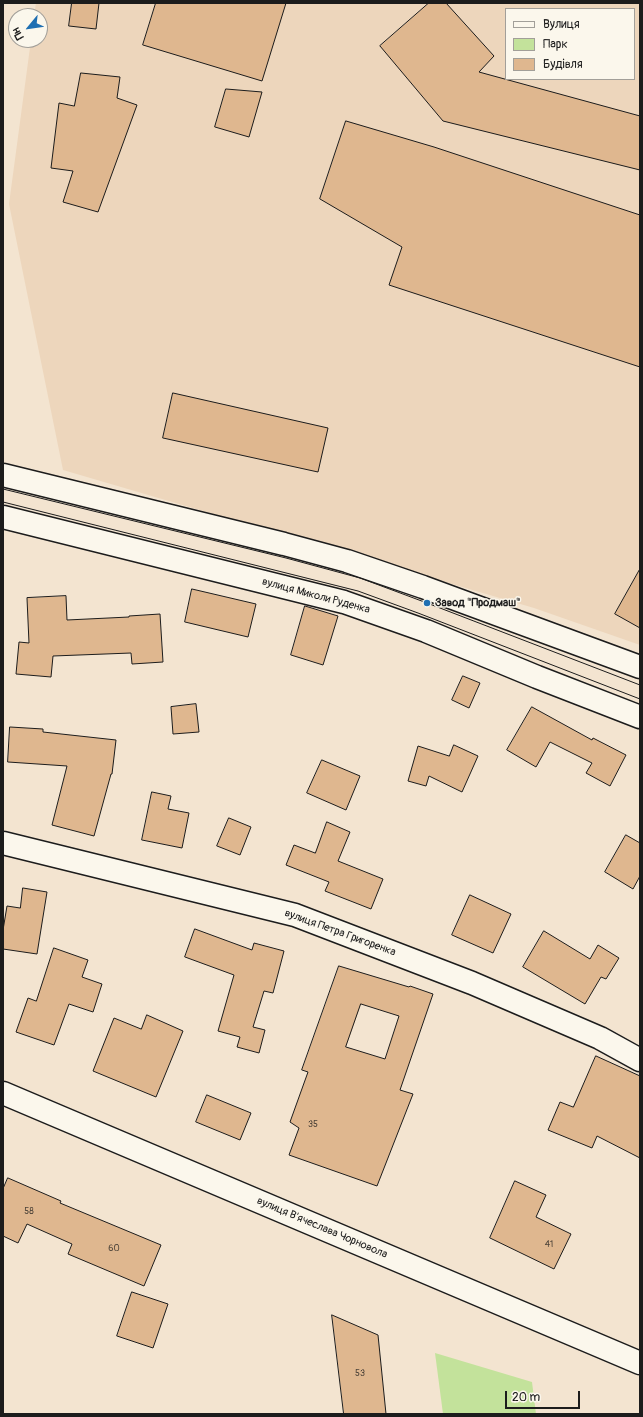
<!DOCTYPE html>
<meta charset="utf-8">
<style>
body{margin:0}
#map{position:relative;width:643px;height:1417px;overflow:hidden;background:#f3e4d0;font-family:Pangolin,sans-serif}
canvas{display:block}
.frame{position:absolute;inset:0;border:4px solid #1c1c1c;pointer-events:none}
.legend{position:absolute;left:505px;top:8px;width:130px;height:72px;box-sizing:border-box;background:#fbf7ec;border:1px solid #a29f99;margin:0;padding:5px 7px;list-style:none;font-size:12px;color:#1c1c1c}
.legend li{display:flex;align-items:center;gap:8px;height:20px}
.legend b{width:20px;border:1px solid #a29f99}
.north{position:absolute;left:8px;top:8px;width:40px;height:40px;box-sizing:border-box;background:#fbf7ec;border:1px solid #a29f99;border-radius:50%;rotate:241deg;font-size:11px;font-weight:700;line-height:16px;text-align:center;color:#1c1c1c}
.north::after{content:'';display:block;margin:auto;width:14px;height:18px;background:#1f6fb2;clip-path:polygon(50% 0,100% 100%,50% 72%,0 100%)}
.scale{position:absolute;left:505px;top:1391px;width:75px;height:18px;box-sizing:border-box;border:2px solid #1c1c1c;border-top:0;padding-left:5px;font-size:12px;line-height:14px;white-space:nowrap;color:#1c1c1c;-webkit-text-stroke:3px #fbf7ec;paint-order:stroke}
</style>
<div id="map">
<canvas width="643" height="1417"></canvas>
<div class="frame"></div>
<ul class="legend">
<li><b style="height:5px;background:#fbf7ec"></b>Вулиця</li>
<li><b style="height:11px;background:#c3e29b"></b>Парк</li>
<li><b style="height:11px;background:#dfb78f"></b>Будівля</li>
</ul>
<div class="north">Пн</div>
<div class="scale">20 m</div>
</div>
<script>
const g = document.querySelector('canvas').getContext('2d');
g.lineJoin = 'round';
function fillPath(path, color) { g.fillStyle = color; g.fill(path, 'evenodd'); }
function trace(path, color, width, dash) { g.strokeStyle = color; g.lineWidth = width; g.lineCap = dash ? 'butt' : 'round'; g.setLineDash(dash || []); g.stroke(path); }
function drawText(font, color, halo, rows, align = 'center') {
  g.font = font + ' Pangolin,sans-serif'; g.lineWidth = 3; g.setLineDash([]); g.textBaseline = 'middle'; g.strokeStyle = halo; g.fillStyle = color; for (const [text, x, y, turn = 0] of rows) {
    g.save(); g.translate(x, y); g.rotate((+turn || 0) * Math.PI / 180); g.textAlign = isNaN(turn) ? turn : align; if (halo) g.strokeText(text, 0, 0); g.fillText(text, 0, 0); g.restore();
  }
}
const built = new Path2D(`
 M 36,3 L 640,3 L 640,645 L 534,608 L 63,470 L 9,204 L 31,40 L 40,40 L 40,16 L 34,16 ZM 506,9 L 634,9 L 634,79 L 506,79 Z`);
const green = new Path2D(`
 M 435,1353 L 532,1382 L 536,1414 L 443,1414 Z`);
const building = new Path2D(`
 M 72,3 L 99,3 L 96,29 L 69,26 Z
 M 156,3 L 286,3 L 262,81 L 143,45 Z
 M 429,3 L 446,3 L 494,56 L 479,72 L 640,116 L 640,170 L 443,121 L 380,46 Z
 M 81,73 L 120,77 L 117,98 L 137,105 L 98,212 L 63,202 L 73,171 L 51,168 L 59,103 L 74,106 Z
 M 226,89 L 262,92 L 249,137 L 215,127 Z
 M 346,121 L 434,147 L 640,215 L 640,367 L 389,285 L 402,247 L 320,199 Z
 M 173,393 L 328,428 L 318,472 L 163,438 Z
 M 640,569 L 640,628 L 615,614 Z
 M 192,589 L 256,604 L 248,637 L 185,622 Z
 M 66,596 L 67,620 L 129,617 L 129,616 L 160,614 L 163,662 L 132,664 L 131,653 L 53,656 L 51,677 L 16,674 L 19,642 L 29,643 L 27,598 Z
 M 305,606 L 338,616 L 323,665 L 291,655 Z
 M 463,676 L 480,683 L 469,708 L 452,700 Z
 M 196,704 L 199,732 L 173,734 L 171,707 Z
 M 532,707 L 592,740 L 593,738 L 626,755 L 610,786 L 586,773 L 592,763 L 550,742 L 536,767 L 507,750 Z
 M 10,727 L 43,729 L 43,732 L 116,740 L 112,774 L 111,774 L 94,836 L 52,825 L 67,766 L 8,762 Z
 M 454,745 L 478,756 L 462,792 L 429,776 L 426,786 L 408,781 L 418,746 L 449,756 Z
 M 322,760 L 360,776 L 346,810 L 307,793 Z
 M 152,792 L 171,796 L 168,809 L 189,813 L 182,848 L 142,840 Z
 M 229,818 L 251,827 L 240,855 L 217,846 Z
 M 327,822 L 350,832 L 338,861 L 383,879 L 371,909 L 325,891 L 329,882 L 286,865 L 294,845 L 315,853 Z
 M 626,835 L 640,843 L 640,876 L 633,889 L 605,872 Z
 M 23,888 L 47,892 L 37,954 L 3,949 L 3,930 L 7,906 L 20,908 Z
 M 470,895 L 511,914 L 493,953 L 452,935 Z
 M 195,929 L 252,950 L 254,943 L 284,951 L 273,993 L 264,991 L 253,1027 L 265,1030 L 259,1053 L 237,1047 L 240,1037 L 218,1031 L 234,975 L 185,957 Z
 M 544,931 L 590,959 L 598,945 L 619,958 L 606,979 L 601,977 L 585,1004 L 523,967 Z
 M 54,948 L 88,960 L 82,977 L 102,984 L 93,1012 L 69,1004 L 54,1045 L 16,1032 L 28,998 L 36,1001 Z
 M 339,966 L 409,987 L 410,986 L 433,994 L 400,1090 L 413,1094 L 377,1186 L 289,1155 L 299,1128 L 290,1122 L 308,1072 L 302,1070 ZM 361,1004 L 399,1016 L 385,1059 L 346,1047 Z
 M 147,1015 L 183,1031 L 156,1097 L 93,1071 L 114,1018 L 141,1029 Z
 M 596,1056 L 640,1076 L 640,1158 L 597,1136 L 592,1148 L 548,1130 L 560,1102 L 573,1107 Z
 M 207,1095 L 251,1113 L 240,1140 L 196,1122 Z
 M 8,1178 L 61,1201 L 60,1203 L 161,1245 L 144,1286 L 68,1254 L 72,1244 L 27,1224 L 18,1243 L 3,1236 L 3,1189 Z
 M 515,1181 L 546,1195 L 536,1217 L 571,1234 L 554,1269 L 490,1238 Z
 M 132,1292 L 168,1304 L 153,1348 L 117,1336 Z
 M 332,1315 L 378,1335 L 386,1414 L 344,1414 Z`);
const minor = new Path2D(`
 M 3,475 L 284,544 L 347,561 L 423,587 L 640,667
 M 3,517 L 344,602 L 426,631 L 537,677 L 640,717
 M 3,843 L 295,915 L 472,983 L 600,1038 L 640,1060
 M 3,1093 L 640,1363`);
const tram = new Path2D(`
 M 3,489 L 286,558 L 360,578 L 427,603 L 640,685
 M 3,502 L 358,591 L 418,613 L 640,699`);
const markers = [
 [427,603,4,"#1f6fb2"]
];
const numberNames = [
 ["35",313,1125],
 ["58",29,1212],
 ["41",549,1245],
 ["60",114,1249],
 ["53",360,1374]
];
const streetNames = [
 ["вулиця Миколи Руденка",316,596,15],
 ["вулиця Петра Григоренка",340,933,20],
 ["вулиця В'ячеслава Чорновола",322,1228,23]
];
const poiNames = [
 ["Завод \"Продмаш\"",435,603]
];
fillPath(built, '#edd6bc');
fillPath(green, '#c3e29b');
fillPath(building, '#dfb78f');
trace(building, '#1c1c1c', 1);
trace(minor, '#1c1c1c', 25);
trace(minor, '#fbf7ec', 22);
trace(tram, '#1c1c1c', 1);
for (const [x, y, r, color] of markers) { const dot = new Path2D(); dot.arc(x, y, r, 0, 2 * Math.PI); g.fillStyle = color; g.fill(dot); trace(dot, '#fbf7ec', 1.5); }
drawText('9px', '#4d4339', null, numberNames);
drawText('11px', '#1c1c1c', '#fbf7ec', streetNames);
drawText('bold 11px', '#1c1c1c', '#fbf7ec', poiNames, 'left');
</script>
